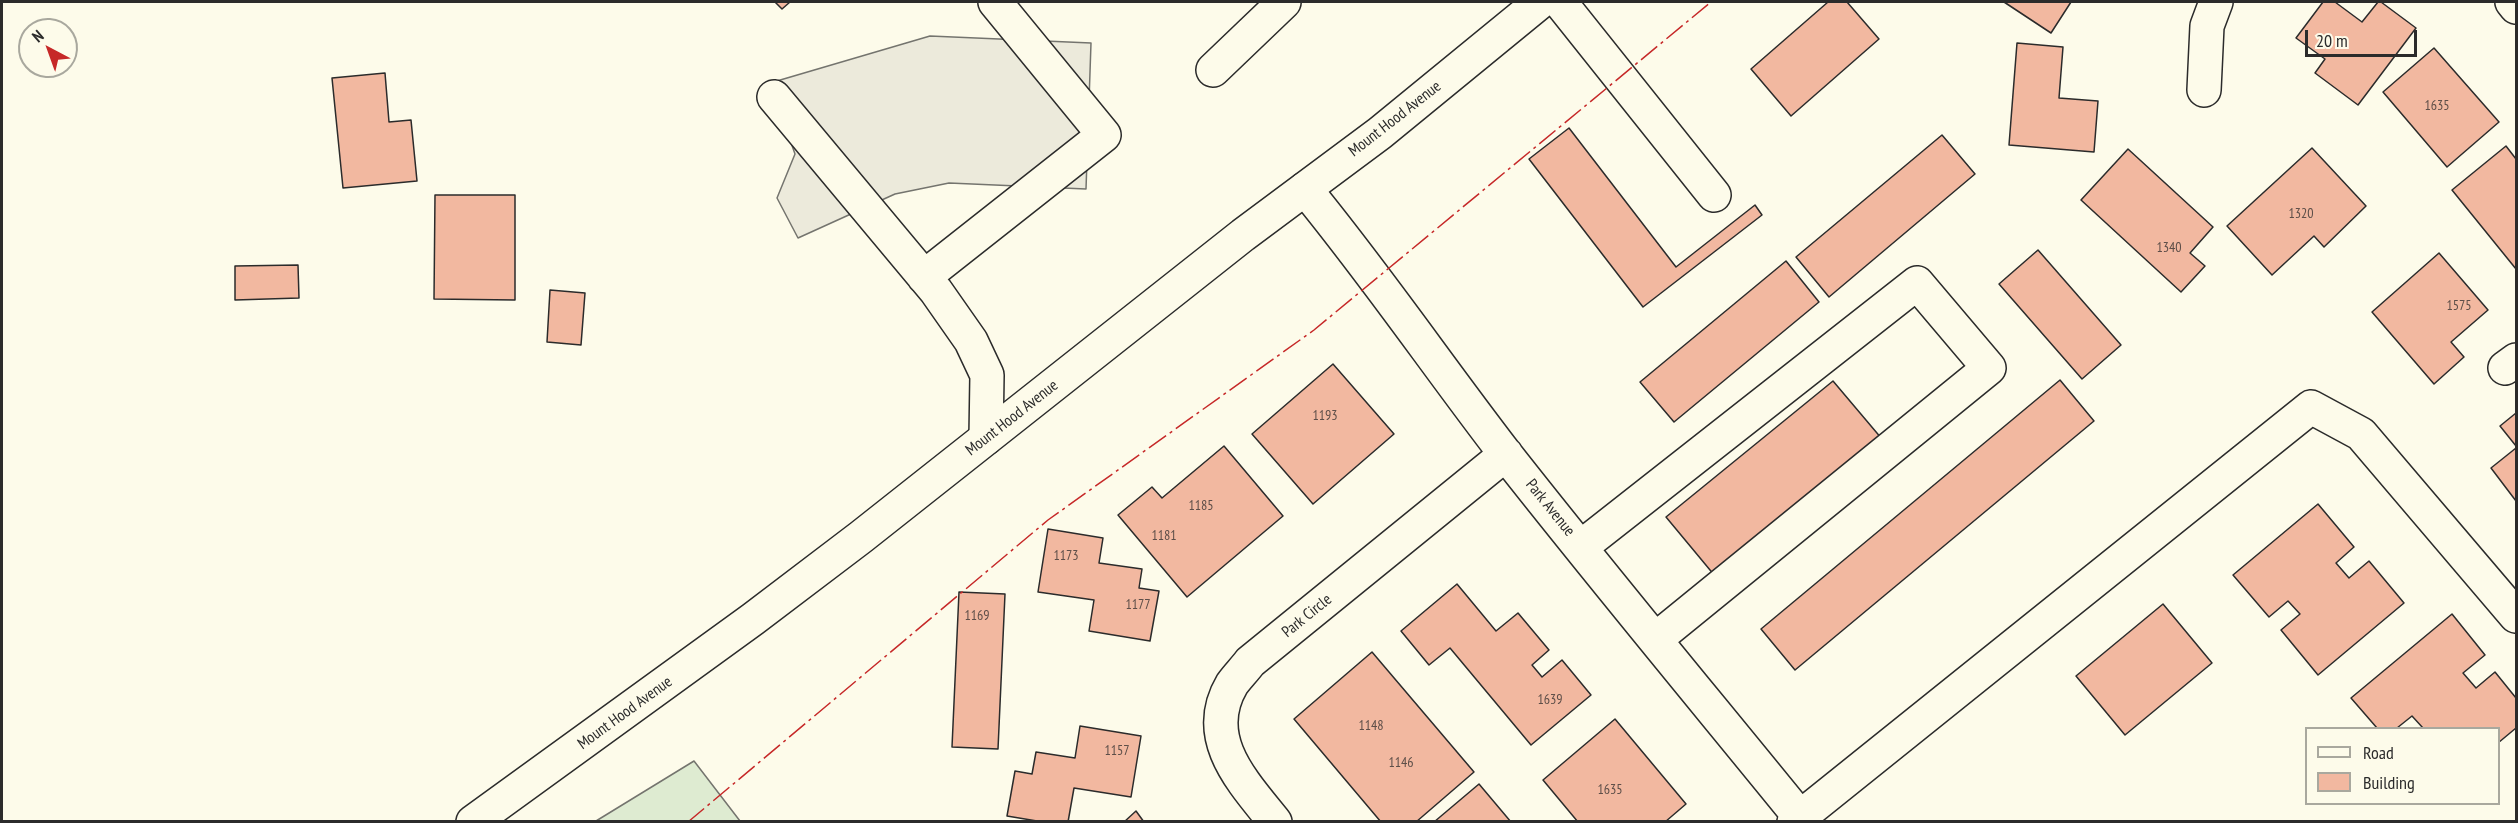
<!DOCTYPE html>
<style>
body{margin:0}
#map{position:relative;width:2518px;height:823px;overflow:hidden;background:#fdfbea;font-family:"PT Sans Narrow",sans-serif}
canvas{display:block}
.frame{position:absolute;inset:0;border:3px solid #2b2b2b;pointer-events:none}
.legend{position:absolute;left:2305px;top:727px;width:195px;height:78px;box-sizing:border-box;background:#fdfbea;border:2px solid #a9a89e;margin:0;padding:8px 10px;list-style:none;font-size:18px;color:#2b2b2b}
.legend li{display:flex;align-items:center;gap:12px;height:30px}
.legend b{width:30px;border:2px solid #a9a89e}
.north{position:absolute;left:18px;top:18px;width:60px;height:60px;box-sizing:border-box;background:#fdfbea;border:2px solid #a9a89e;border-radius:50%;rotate:319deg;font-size:16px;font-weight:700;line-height:24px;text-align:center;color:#2b2b2b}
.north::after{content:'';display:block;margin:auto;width:21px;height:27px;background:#c62828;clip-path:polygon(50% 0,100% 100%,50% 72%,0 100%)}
.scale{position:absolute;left:2305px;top:30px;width:112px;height:27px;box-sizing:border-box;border:3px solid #2b2b2b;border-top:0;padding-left:8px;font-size:18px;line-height:21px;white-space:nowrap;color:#2b2b2b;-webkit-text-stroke:4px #fdfbea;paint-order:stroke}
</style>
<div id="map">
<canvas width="2518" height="823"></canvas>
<div class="frame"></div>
<ul class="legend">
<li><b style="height:8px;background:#fdfbea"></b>Road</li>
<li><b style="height:16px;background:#f2b8a0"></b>Building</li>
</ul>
<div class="north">N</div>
<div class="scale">20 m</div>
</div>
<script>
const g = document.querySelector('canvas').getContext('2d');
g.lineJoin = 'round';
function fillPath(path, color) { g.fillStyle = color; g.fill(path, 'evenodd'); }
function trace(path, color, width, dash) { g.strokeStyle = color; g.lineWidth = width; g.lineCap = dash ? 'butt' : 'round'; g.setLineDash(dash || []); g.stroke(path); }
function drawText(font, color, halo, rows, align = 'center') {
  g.font = font + ' "PT Sans Narrow",sans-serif'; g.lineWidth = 4.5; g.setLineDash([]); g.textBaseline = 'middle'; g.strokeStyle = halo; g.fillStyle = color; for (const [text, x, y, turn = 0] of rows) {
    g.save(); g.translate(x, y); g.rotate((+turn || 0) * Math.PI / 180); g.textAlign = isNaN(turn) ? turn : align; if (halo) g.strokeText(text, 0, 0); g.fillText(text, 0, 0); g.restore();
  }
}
const green = new Path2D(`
 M 694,761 L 740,821 L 596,821 Z`);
const parking = new Path2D(`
 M 930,36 L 1091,43 L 1086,189 L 949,183 L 895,194 L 798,238 L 777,198 L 795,154 L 770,83 Z`);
const building = new Path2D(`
 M 775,2 L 790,2 L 782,9 Z
 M 1828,2 L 1847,2 L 1879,39 L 1791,116 L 1751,69 Z
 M 2004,2 L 2071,2 L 2051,33 Z
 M 2323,2 L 2335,2 L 2362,22 L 2378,2 L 2381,2 L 2416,28 L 2358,105 L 2315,73 L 2325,59 L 2296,38 Z
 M 2017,43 L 2063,47 L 2059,98 L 2098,101 L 2094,152 L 2009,145 Z
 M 2434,48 L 2499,122 L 2447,167 L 2383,92 Z
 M 385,73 L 389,122 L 411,120 L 417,181 L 343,188 L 332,78 Z
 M 1569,128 L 1676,267 L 1755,205 L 1762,215 L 1643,307 L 1529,159 Z
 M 1942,135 L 1975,174 L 1829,297 L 1796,257 Z
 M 2506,146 L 2516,159 L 2516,269 L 2452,190 Z
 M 2312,148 L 2366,206 L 2324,247 L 2314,236 L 2272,275 L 2227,226 Z
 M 2128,149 L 2213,227 L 2190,253 L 2205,266 L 2181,292 L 2081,200 Z
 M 435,195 L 515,195 L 515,300 L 434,299 Z
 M 2038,250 L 2121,345 L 2082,379 L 1999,284 Z
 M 2439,253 L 2488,310 L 2451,342 L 2464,357 L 2434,384 L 2372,312 Z
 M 1786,261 L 1819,302 L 1674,422 L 1640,382 Z
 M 298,265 L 299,298 L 235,300 L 235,266 Z
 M 550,290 L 585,293 L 581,345 L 547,342 Z
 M 1333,364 L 1394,434 L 1313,504 L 1252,434 Z
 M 2060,380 L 2094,421 L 1795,670 L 1761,629 Z
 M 1833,381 L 1882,439 L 1715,576 L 1666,517 Z
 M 2516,413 L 2516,446 L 2500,426 Z
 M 1224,446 L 1283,516 L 1187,597 L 1118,515 L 1152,487 L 1162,498 Z
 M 2516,448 L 2516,501 L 2491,468 Z
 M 2318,504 L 2354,547 L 2336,563 L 2349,578 L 2369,561 L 2404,603 L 2318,675 L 2281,630 L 2300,614 L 2288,601 L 2269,617 L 2233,575 Z
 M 1048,529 L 1103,538 L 1099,563 L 1142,569 L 1139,588 L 1159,591 L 1150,641 L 1089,631 L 1094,600 L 1038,592 Z
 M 1457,584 L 1496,631 L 1518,613 L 1549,650 L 1532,665 L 1542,677 L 1562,660 L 1591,695 L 1531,745 L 1450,648 L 1429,665 L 1401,631 Z
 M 959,592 L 1005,594 L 998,749 L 952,747 Z
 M 2163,604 L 2212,663 L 2125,735 L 2076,676 Z
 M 2452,614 L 2485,655 L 2463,673 L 2476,688 L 2495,672 L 2516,698 L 2516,728 L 2498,743 L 2498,728 L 2423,728 L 2412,716 L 2397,728 L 2377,728 L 2351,698 Z
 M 1372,652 L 1474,772 L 1416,822 L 1381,822 L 1294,719 Z
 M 1615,719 L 1686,804 L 1665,822 L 1578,822 L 1543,780 Z
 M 1080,726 L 1141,736 L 1131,797 L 1074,788 L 1068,822 L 1043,822 L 1007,816 L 1015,771 L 1032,774 L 1036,752 L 1075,758 Z
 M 1479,784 L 1511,822 L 1434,822 Z
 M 1136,811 L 1144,822 L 1124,822 Z`);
const minor = new Path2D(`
 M 1560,2 L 1714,195
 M 2512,2 L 2516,7
 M 1213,70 L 1284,2
 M 2204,90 L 2207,26 L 2216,2
 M 774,97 L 936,291 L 971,341 L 987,375 L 986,438
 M 1305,189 C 1375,274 1437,365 1504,452 C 1602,577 1704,699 1804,822
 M 924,277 L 1104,135 L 995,2
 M 2505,368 L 2516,360
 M 1581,547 L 1917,283 L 1989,368 L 1656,639
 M 1275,822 C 1243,782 1200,738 1232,684 C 1237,677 1244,670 1250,662 L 1506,454
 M 1794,822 L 2311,407 L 2361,434 L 2516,616`);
const major = new Path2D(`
 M 473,822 L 753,619 L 861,537 L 1243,235 L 1380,133 L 1540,2`);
const power = new Path2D(`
 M 688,822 L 1048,520 L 1314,330 L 1711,2`);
const numberNames = [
 ["1635",2437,106],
 ["1320",2301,214],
 ["1340",2169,248],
 ["1575",2459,306],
 ["1193",1325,416],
 ["1185",1201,506],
 ["1181",1164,536],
 ["1173",1066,556],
 ["1177",1138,605],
 ["1169",977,616],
 ["1639",1550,700],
 ["1148",1371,726],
 ["1157",1117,751],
 ["1146",1401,763],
 ["1635",1610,790]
];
const streetNames = [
 ["Mount Hood Avenue",1395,119,-38],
 ["Mount Hood Avenue",1012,418,-38],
 ["Park Avenue",1550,508,51],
 ["Park Circle",1307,616,-39],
 ["Mount Hood Avenue",625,713,-36]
];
fillPath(green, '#deebd1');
trace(green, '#74746e', 1.5);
fillPath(parking, '#eceadb');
trace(parking, '#74746e', 1.5);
fillPath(building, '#f2b8a0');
trace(building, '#2b2b2b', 1.5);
trace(minor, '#2b2b2b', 36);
trace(major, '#2b2b2b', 36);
trace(minor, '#fdfbea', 33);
trace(major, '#fdfbea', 33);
trace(power, '#c62828', 1.5, [21, 4.5, 3, 4.5]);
drawText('14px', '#5d4e48', null, numberNames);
drawText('16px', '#2b2b2b', '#fdfbea', streetNames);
</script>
